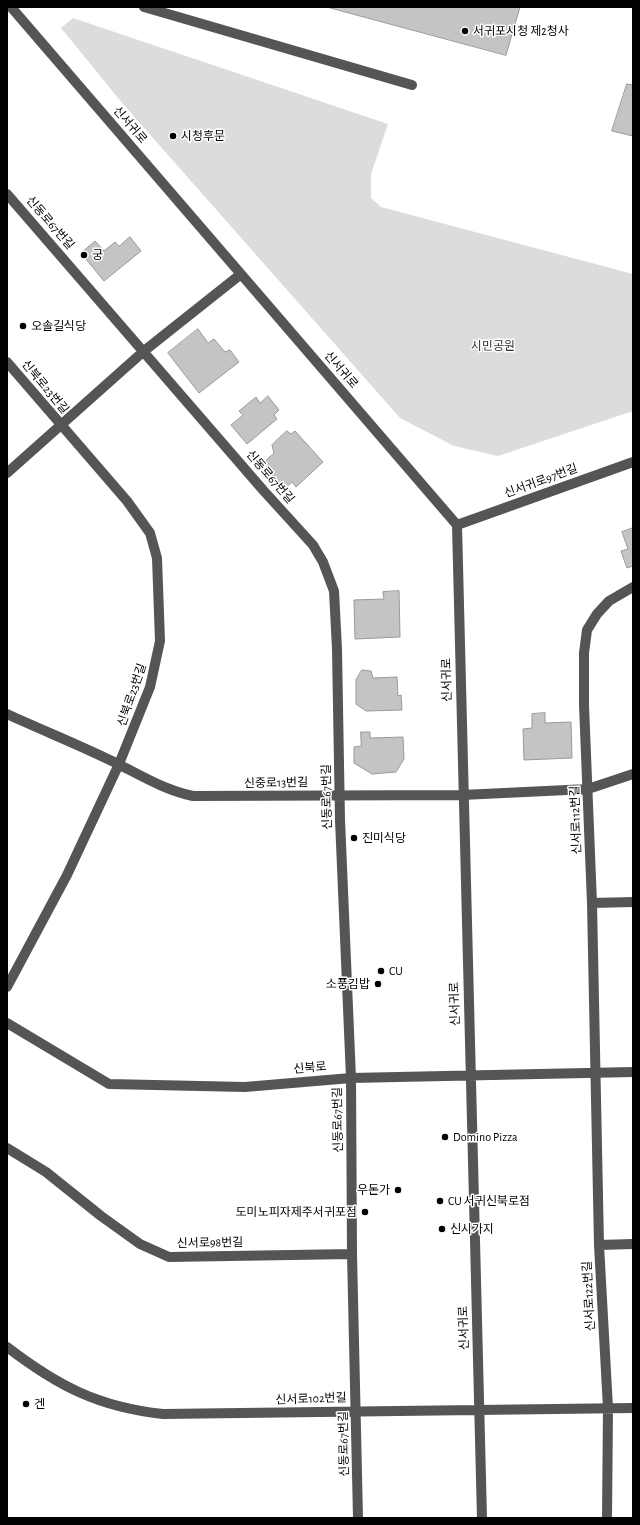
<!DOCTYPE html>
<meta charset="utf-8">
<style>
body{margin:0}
#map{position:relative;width:640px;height:1525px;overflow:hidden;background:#fff;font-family:"Alegreya Sans",sans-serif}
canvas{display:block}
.frame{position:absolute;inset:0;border:8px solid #000;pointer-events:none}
</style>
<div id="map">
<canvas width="640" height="1525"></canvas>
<div class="frame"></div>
</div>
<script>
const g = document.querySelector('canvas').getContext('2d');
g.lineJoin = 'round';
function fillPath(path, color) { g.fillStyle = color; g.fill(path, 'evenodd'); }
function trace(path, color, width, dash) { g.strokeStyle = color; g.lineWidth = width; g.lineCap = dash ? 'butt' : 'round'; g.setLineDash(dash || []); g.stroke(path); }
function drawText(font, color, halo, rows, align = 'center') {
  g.font = font + ' "Alegreya Sans","Noto Sans KR",sans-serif'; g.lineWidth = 3; g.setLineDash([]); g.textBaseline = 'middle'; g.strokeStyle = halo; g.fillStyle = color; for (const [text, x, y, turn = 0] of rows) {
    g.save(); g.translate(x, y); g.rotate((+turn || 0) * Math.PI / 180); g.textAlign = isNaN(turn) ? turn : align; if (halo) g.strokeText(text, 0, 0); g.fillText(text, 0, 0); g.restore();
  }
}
const green = new Path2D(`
 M 73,18 L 388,124 L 371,174 L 371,198 L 381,207 L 633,274 L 633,411 L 498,456 L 454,446 L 400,418 L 123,104 L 61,28 Z`);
const building = new Path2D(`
 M 327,7 L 520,7 L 506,55 Z
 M 627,84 L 633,85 L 633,136 L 612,131 Z
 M 130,237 L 141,251 L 104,281 L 81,253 L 95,241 L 104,251 L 115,242 L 119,246 Z
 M 198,329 L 208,343 L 214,339 L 225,352 L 230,350 L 239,362 L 199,393 L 168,353 Z
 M 268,396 L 279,410 L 274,415 L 277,419 L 247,444 L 231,425 L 243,415 L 239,411 L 256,397 L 260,403 Z
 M 287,431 L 291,434 L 295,431 L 323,462 L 296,487 L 292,482 L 283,490 L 267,472 L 270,470 L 263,463 L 274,453 L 272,445 Z
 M 633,528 L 633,566 L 627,568 L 621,551 L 628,549 L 622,532 Z
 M 399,591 L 400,637 L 355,639 L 354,600 L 384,599 L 383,592 Z
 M 362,670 L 371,671 L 373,678 L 397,677 L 398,696 L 401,695 L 402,710 L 366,711 L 356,704 L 356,680 Z
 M 545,713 L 545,723 L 571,722 L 572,758 L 524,760 L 523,729 L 532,728 L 532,714 Z
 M 361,732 L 370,732 L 370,738 L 403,737 L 404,759 L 396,772 L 372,774 L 354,763 L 354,747 L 361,746 Z`);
const minor = new Path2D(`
 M 11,7 L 457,525 L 482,1518
 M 144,7 L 412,85
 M 7,194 L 263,490 L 313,545 L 323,562 L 334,591 L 337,649 L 340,820 L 351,1078 L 352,1254 L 358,1518
 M 7,362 L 127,501 L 150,533 L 157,558 L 160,641 L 150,687 L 119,764 L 67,875 L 7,987
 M 7,473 L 144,351 L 241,274
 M 457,525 L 633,462
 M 7,714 C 44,731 82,746 118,764 C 144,777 165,790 193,796 L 462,795 L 588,789 L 633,774
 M 592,903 L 633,902
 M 7,1023 L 109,1084 L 245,1087 L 351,1078 L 633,1072
 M 7,1148 L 46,1172 L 101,1216 L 140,1244 L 169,1257 L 352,1254
 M 599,1245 L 633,1244
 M 7,1347 C 58,1386 98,1407 163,1414 L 633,1408
 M 607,1518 L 608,1408 L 599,1245 L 592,903 L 584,705 L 584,653 L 587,630 L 597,614 L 609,601 L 633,587`);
const markers = [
 [465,31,4,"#000"],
 [173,136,4,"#000"],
 [84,255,4,"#000"],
 [23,326,4,"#000"],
 [354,838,4,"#000"],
 [381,971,4,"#000"],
 [378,984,4,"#000"],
 [445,1137,4,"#000"],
 [398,1190,4,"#000"],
 [440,1201,4,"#000"],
 [365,1212,4,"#000"],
 [442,1229,4,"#000"],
 [26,1404,4,"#000"]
];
const poiNames = [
 ["서귀포시청 제2청사",473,31],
 ["시청후문",181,136],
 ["궁",92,255],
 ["오솔길식당",31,326],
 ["진미식당",362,838],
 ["CU",389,971],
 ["소풍김밥",370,984,"right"],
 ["Domino Pizza",453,1137],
 ["우돈가",390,1190,"right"],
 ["CU 서귀신북로점",448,1201],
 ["도미노피자제주서귀포점",357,1212,"right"],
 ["신시가지",450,1229],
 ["겐",34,1404]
];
const streetNames = [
 ["신서귀로",130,125,49],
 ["신동로67번길",50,223,49],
 ["신서귀로",341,370,49],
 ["신북로23번길",45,387,50],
 ["신동로67번길",270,477,49],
 ["신서귀로97번길",541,481,-20],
 ["신서귀로",447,680,-91],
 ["신북로23번길",132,695,-71],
 ["신중로13번길",276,783,-1],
 ["신동로67번길",327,797,-91],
 ["신서로112번길",576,820,-92],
 ["신서귀로",455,1004,-92],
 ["신북로",310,1068,-5],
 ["신동로67번길",338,1120,-91],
 ["신서로98번길",210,1243,-1],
 ["신서로122번길",589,1296,-93],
 ["신서귀로",464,1328,-92],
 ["신서로102번길",311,1399,-2],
 ["신동로67번길",344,1444,-91]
];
const parkNames = [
 ["시민공원",493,346]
];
fillPath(green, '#dcdcdc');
fillPath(building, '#c4c4c4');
trace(building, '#999', 1);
trace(minor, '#555', 10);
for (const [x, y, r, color] of markers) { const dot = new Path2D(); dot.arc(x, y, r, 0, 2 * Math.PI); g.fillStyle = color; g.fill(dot); trace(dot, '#fff', 1.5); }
drawText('12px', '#000', '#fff', poiNames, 'left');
drawText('12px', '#000', '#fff', streetNames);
drawText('12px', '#333', '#fff', parkNames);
</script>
